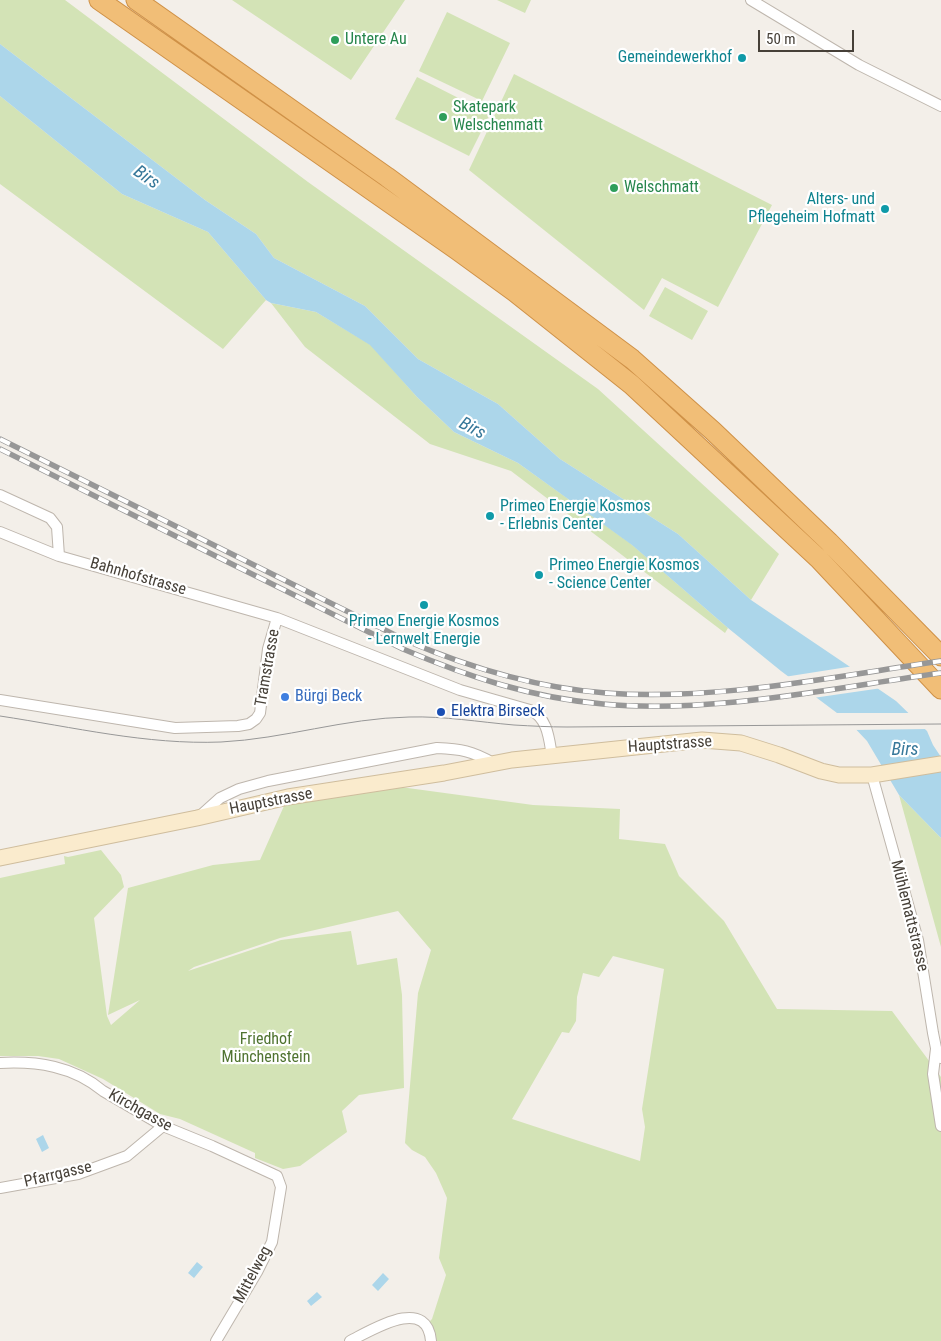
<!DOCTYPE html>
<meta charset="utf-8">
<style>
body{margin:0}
#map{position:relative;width:941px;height:1341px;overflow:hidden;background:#f3efe9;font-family:"Roboto Condensed",sans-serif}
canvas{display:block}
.scale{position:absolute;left:758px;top:30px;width:96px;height:22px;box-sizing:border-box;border:2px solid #464038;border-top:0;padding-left:6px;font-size:15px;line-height:18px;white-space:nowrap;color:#464038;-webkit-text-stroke:4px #fff;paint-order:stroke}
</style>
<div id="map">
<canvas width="941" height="1341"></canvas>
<div class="scale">50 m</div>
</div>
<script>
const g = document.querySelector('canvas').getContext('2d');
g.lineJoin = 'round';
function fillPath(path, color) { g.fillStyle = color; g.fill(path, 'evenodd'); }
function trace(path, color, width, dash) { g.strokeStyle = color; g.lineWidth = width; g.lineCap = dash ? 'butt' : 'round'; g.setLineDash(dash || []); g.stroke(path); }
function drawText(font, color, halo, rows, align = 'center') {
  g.font = font + ' "Roboto Condensed",sans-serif'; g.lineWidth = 4.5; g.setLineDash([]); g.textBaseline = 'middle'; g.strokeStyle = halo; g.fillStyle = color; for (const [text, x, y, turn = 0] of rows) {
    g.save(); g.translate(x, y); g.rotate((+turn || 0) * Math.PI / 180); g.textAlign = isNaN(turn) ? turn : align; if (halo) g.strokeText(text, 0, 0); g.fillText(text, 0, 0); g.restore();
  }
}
const green = new Path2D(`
 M 0,0 L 65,0 L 308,182 L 598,389 L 779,554 L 751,600 L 678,534 L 560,459 L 498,404 L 418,359 L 365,306 L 274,258 L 256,234 L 205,200 L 0,44 Z
 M 232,0 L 405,0 L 351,80 Z
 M 497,0 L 531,0 L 525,13 Z
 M 447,12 L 510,43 L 482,101 L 419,71 Z
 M 514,74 L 772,205 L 718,307 L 662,278 L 644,310 L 469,170 Z
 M 417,77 L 490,114 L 469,156 L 395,119 Z
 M 0,96 L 122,194 L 208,232 L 266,300 L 223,349 L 0,184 Z
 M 665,287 L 708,311 L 692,340 L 649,316 Z
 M 271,303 L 316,312 L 371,345 L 417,397 L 454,432 L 518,463 L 630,543 L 728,628 L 725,633 L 511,471 L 430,444 L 305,347 Z
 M 371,783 L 533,805 L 620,809 L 619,839 L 665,844 L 679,876 L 724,921 L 777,1009 L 892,1011 L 941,1077 L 941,1341 L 431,1341 L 426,1325 L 432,1319 L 446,1275 L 439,1258 L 447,1198 L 436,1173 L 425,1157 L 412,1150 L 405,1143 L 418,993 L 431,950 L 398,911 L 280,938 L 194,967 L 188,971 L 281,940 L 351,931 L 357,965 L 397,958 L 402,995 L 404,1088 L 359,1095 L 342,1111 L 347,1132 L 300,1166 L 283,1169 L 255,1158 L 255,1153 L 180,1119 L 160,1114 L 103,1079 L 59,1059 L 38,1056 L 0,1056 L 0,878 L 65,864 L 64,856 L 68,857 L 101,850 L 121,875 L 124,887 L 94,918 L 107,1016 L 111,1025 L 140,1000 L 108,1015 L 128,888 L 213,865 L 260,860 L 288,797 ZM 613,956 L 664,969 L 642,1109 L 645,1127 L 640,1161 L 512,1119 L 562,1032 L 569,1033 L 576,1021 L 577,997 L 583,973 L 599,977 Z
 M 899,795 L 941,838 L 941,947 Z`);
const water = new Path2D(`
 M 0,44 L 205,200 L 256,234 L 274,258 L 365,306 L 418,359 L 498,404 L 560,459 L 678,534 L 751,600 L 865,677 L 877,688 L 896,701 L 927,731 L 933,745 L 941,757 L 941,838 L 899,795 L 867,741 L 849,722 L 781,671 L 728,628 L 632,545 L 518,463 L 454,432 L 417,397 L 370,345 L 316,312 L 271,303 L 266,300 L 208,232 L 122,194 L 0,96 Z
 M 43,1135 L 49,1148 L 42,1152 L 36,1139 Z
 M 197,1262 L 203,1267 L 194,1278 L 188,1273 Z
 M 383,1273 L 389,1279 L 378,1291 L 372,1285 Z
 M 317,1292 L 322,1297 L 311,1306 L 307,1301 Z`);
const pier = new Path2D(`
 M 854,666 L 882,688 L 813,698 L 784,677 Z
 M 833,713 L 911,713 L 928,729 L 853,730 Z`);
const minor = new Path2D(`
 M 751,0 L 859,65 L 941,106
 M 0,495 L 50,518 L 57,527 L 59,556
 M 0,532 L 59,556 L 277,618 L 460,690 L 530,710 C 548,718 549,739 552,756
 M 0,700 L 175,728 L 238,726 L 249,724 L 256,719 L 260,713 L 268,649 L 277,618
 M 872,775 L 918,940 L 933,1033 L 936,1048 L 941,1058
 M 200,816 L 220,798 L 239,789 L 268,781 L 437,748 C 461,749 472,751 493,763
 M 936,1049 L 933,1074 L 941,1126
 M 0,1063 C 37,1061 73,1066 103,1091 L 163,1126 L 212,1146 L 277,1176 L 281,1187 L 272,1242 L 257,1272 L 216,1341
 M 0,1188 L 78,1174 L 127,1156 L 163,1126
 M 350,1341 C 372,1330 427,1295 431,1341`);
const secondary = new Path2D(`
 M 0,858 L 197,818 L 288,797 L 444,773 L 512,760 L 702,740 L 741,743 L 779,755 L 821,771 L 839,775 L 872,775 L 941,764`);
const motorway = new Path2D(`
 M 99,0 L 457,250 L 515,292 L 632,385 L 819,559 L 941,689
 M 136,0 L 387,177 L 632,359 L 713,431 L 829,542 L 941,656`);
const tram = new Path2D(`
 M 0,716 C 73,727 147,745 221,742 C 284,739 345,718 409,717 C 444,716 479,722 514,725 C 532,726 549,727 567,727 L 941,724`);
const rail = new Path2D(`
 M 0,439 L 405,640 C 470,668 536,688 606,693 C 717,701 831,677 941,661
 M 0,449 L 403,649 C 468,677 533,698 603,704 C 713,714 832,688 941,673`);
const markers = [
 [335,40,5,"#2e9e5b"],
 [742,58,5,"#0f9aa8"],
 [443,117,5,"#2e9e5b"],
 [614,188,5,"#2e9e5b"],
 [885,209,5,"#0f9aa8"],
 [490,516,5,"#0f9aa8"],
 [539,575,5,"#0f9aa8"],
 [424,605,5,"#0f9aa8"],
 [285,697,5,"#3f7fe0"],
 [441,712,5,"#1a4fb4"]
];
const leisureNames = [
 ["Untere Au",345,40],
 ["Skatepark",453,108],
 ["Welschenmatt",453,126],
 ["Welschmatt",624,188]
];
const cultureNames = [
 ["Gemeindewerkhof",732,58],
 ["Alters- und",875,200],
 ["Pflegeheim Hofmatt",875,218],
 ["Primeo Energie Kosmos",500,507,"left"],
 ["- Erlebnis Center",500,525,"left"],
 ["Primeo Energie Kosmos",549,566,"left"],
 ["- Science Center",549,584,"left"],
 ["Primeo Energie Kosmos",424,622,"center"],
 ["- Lernwelt Energie",424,640,"center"]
];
const streetNames = [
 ["Bahnhofstrasse",138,577,16],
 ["Tramstrasse",268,668,-80],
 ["Hauptstrasse",670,745,-4],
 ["Hauptstrasse",271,802,-11],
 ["Mühlemattstrasse",909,916,76],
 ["Kirchgasse",140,1111,29],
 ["Pfarrgasse",58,1175,-13],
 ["Mittelweg",253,1275,-62]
];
const shopNames = [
 ["Bürgi Beck",295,697]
];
const transitNames = [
 ["Elektra Birseck",451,712]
];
const parkNames = [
 ["Friedhof",266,1040],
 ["Münchenstein",266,1058]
];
const waterNames = [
 ["Birs",146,178,35],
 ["Birs",472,429,28],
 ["Birs",905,750]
];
fillPath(green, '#d3e3b6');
fillPath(water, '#acd6ea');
fillPath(pier, '#f3efe9');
trace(minor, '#beb6ad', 12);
trace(secondary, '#cfbd9d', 17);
trace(motorway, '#cf9147', 21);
trace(minor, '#fff', 10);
trace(secondary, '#faebcd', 15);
trace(motorway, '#f1be77', 19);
trace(tram, '#979797', 1);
trace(rail, '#979797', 5.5);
trace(rail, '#fff', 4, [11]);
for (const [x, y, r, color] of markers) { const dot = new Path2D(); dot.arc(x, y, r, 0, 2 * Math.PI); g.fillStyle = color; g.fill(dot); trace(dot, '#fff', 2); }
drawText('16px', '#27864d', '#fff', leisureNames, 'left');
drawText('16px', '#0d838f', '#fff', cultureNames, 'right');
drawText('16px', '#464038', '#fff', streetNames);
drawText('16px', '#366cbe', '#fff', shopNames, 'left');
drawText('16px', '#164399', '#fff', transitNames, 'left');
drawText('16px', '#4f7330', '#fff', parkNames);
drawText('italic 18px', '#37789a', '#fff', waterNames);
</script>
